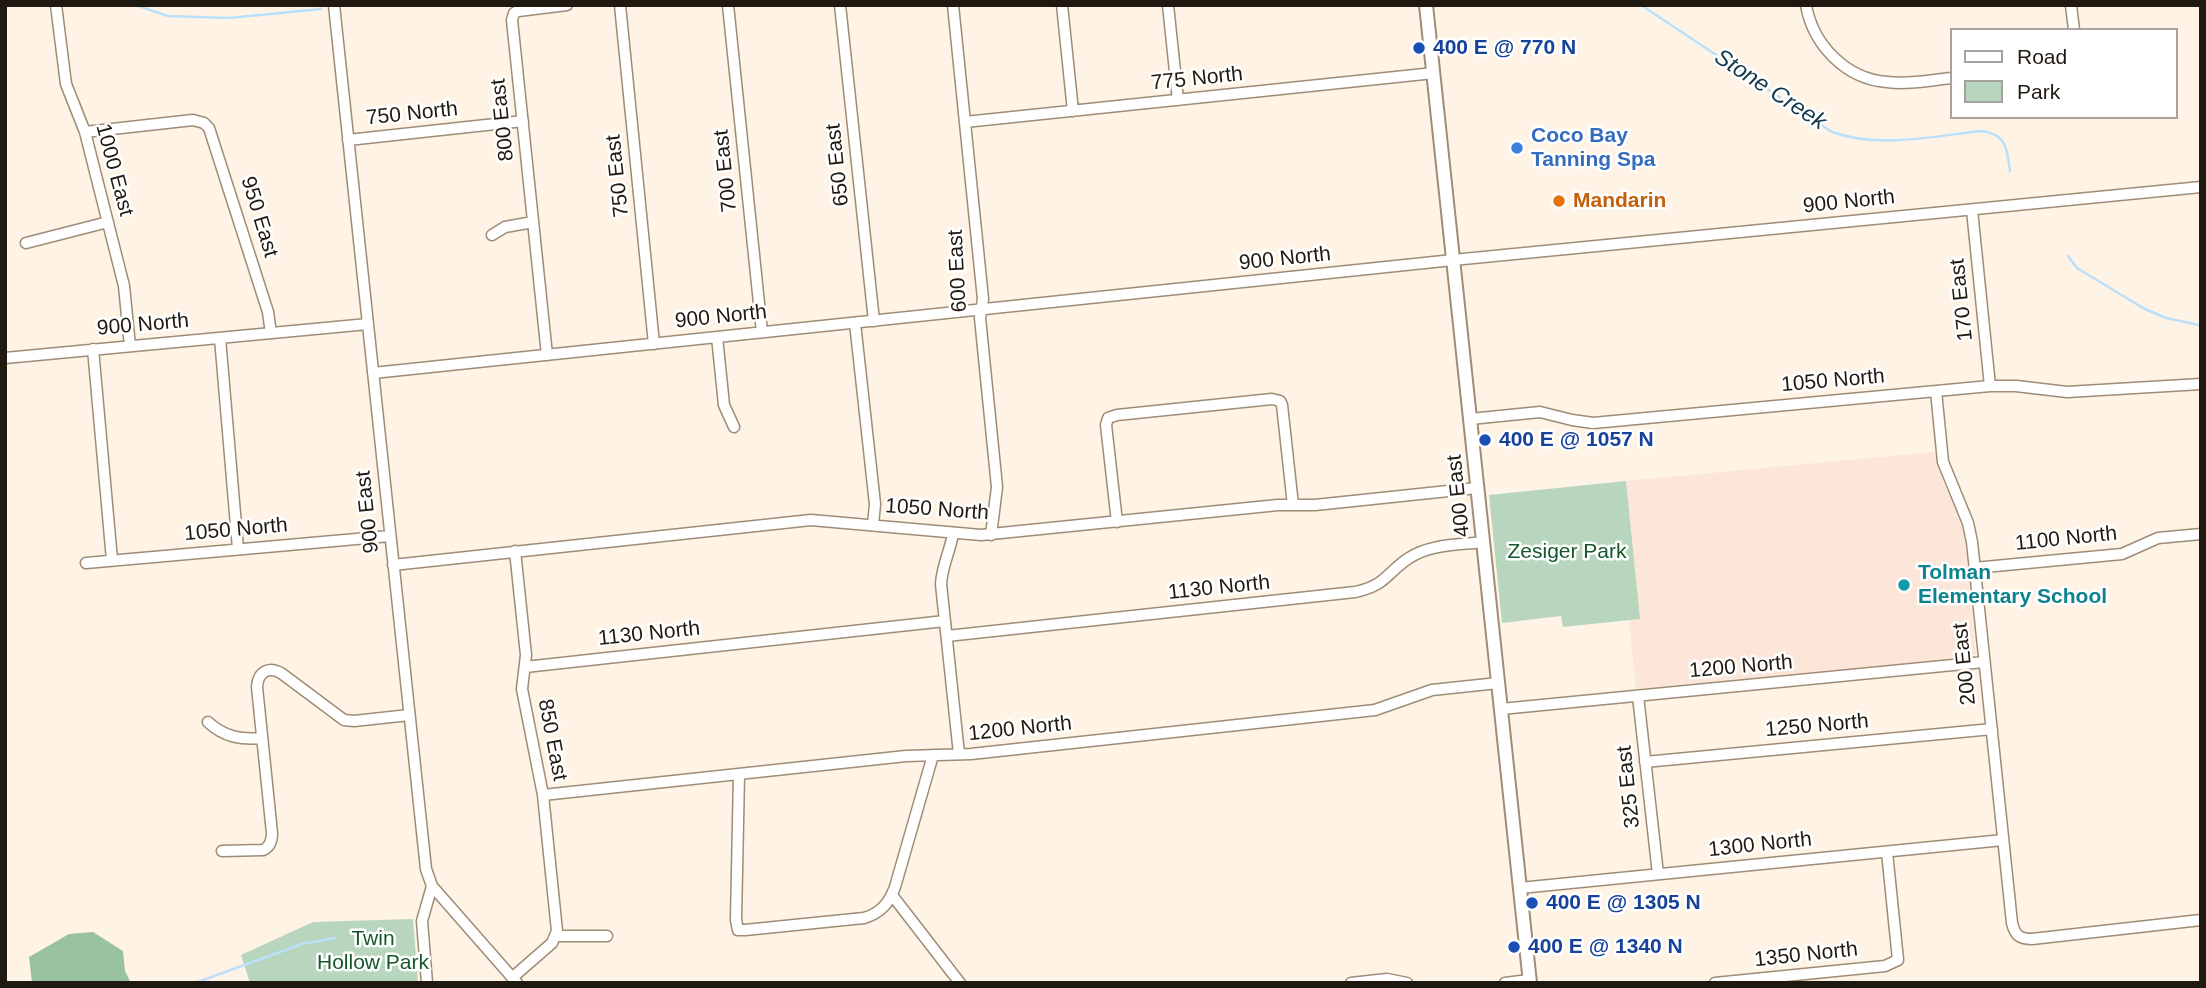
<!DOCTYPE html>
<style>
body{margin:0}
#map{position:relative;width:2206px;height:988px;overflow:hidden;background:#fff3e5;font-family:Helvetica,sans-serif}
canvas{display:block}
.frame{position:absolute;inset:0;border:7px solid #201910;pointer-events:none}
.legend{position:absolute;left:1950px;top:28px;width:228px;height:91px;box-sizing:border-box;background:#fff;border:2px solid #a6a39f;margin:0;padding:9px 12px;list-style:none;font-size:21px;color:#201910}
.legend li{display:flex;align-items:center;gap:14px;height:35px}
.legend b{width:35px;border:2px solid #a6a39f}
</style>
<div id="map">
<canvas width="2206" height="988"></canvas>
<div class="frame"></div>
<ul class="legend">
<li><b style="height:9px;background:#fff"></b>Road</li>
<li><b style="height:19px;background:#b8d6bd"></b>Park</li>
</ul>
</div>
<script>
const g = document.querySelector('canvas').getContext('2d');
g.lineJoin = 'round';
function fillPath(path, color) { g.fillStyle = color; g.fill(path, 'evenodd'); }
function trace(path, color, width, dash) { g.strokeStyle = color; g.lineWidth = width; g.lineCap = dash ? 'butt' : 'round'; g.setLineDash(dash || []); g.stroke(path); }
function drawText(font, color, halo, rows, align = 'center') {
  g.font = font + ' Helvetica,sans-serif'; g.lineWidth = 5; g.setLineDash([]); g.textBaseline = 'middle'; g.strokeStyle = halo; g.fillStyle = color; for (const [text, x, y, turn = 0] of rows) {
    g.save(); g.translate(x, y); g.rotate((+turn || 0) * Math.PI / 180); g.textAlign = isNaN(turn) ? turn : align; if (halo) g.strokeText(text, 0, 0); g.fillText(text, 0, 0); g.restore();
  }
}
const education = new Path2D(`
 M 1934,452 L 1943,483 L 1956,511 L 1964,534 L 1976,654 L 1969,657 L 1636,689 L 1629,620 L 1639,619 L 1626,481 Z`);
const green = new Path2D(`
 M 1626,481 L 1640,619 L 1563,627 L 1561,616 L 1502,623 L 1489,495 Z
 M 413,919 L 418,983 L 250,983 L 241,955 L 313,922 Z`);
const forest = new Path2D(`
 M 93,932 L 123,951 L 125,971 L 131,983 L 32,983 L 29,957 L 69,934 Z`);
const stream = new Path2D(`
 M 135,5 L 168,16 L 229,18 L 321,9
 M 1641,5 L 1832,132 C 1879,149 1933,136 1981,131 C 2007,134 2007,149 2010,171
 M 2068,256 L 2077,268 L 2143,308 L 2166,318 L 2199,325
 M 195,983 L 302,944 L 335,938`);
const minor = new Path2D(`
 M 56,5 L 66,84 L 85,132 L 124,286 L 130,346
 M 334,5 L 426,869 L 432,886 L 517,983
 M 620,5 L 654,344
 M 728,5 L 762,332
 M 840,5 L 874,321
 M 953,5 L 983,299 L 980,318 L 997,487 L 991,535
 M 1062,5 L 1073,111
 M 1168,5 L 1178,100
 M 1806,5 C 1813,45 1846,79 1887,82 C 1908,85 1931,80 1952,78
 M 2071,5 L 2074,30
 M 965,122 L 1434,73
 M 85,132 L 193,120 L 204,123 L 209,128 L 268,312 L 271,333
 M 348,140 L 523,121
 M 1972,210 L 1990,386
 M 492,235 L 505,227 L 533,222
 M 26,243 L 108,222
 M 855,323 L 875,504 L 873,525
 M 717,337 L 724,405 L 734,427
 M 220,338 L 238,549
 M 93,349 L 112,560
 M 547,355 L 512,20 L 514,13 L 518,11 L 567,5
 M 5,358 L 368,324
 M 373,373 L 1453,260 L 2201,187
 M 1936,391 L 1943,462 L 1968,523 L 1972,542 L 2012,923 C 2015,935 2019,939 2032,939 L 2201,920
 M 1470,419 L 1540,412 L 1572,420 L 1593,423 L 1990,386 L 2016,386 L 2067,392 L 2201,384
 M 1117,522 L 1106,425 L 1108,418 L 1117,415 L 1272,399 L 1280,401 L 1282,405 L 1293,505
 M 953,534 C 950,551 942,566 941,584 L 959,754
 M 86,563 L 390,536
 M 393,565 L 811,520 L 981,535 L 1278,505 L 1315,505 L 1477,488
 M 1974,568 L 2122,554 L 2158,538 L 2201,534
 M 947,636 L 1355,592 C 1387,585 1386,573 1409,558 C 1430,544 1459,545 1483,542
 M 525,667 L 945,621
 M 1638,696 L 1658,874
 M 1501,709 L 1984,662
 M 208,722 C 224,737 241,740 262,738
 M 1645,762 L 1992,729
 M 739,774 L 736,920 L 738,930 L 745,930 L 864,918 C 881,913 889,903 895,887 L 933,755
 M 543,795 L 906,756 L 971,754 L 1375,710 L 1432,690 L 1498,683
 M 222,851 L 263,850 C 270,847 272,841 272,833 L 257,687 C 258,672 268,666 281,673 L 344,720 L 354,721 L 409,715
 M 1520,888 L 2003,840
 M 892,895 L 960,983
 M 556,936 L 607,936
 M 513,977 L 552,943 L 557,931 L 543,795 L 522,689 L 526,655 L 515,551
 M 427,983 L 422,921 L 432,886
 M 1351,983 L 1387,979 L 1407,983
 M 1505,983 L 1529,980
 M 1715,983 L 1885,966 L 1898,960 L 1887,852`);
const major = new Path2D(`
 M 1426,5 L 1530,983`);
const markers = [
 [1419,48,7,"#1a4fb4"],
 [1517,148,7,"#3f7fe0"],
 [1559,201,7,"#e8710a"],
 [1485,440,7,"#1a4fb4"],
 [1904,585,7,"#0f9aa8"],
 [1532,903,7,"#1a4fb4"],
 [1514,947,7,"#1a4fb4"]
];
const transitNames = [
 ["400 E @ 770 N",1433,48],
 ["400 E @ 1057 N",1499,440],
 ["400 E @ 1305 N",1546,903],
 ["400 E @ 1340 N",1528,947]
];
const streetNames = [
 ["775 North",1197,79,-6],
 ["750 North",412,114,-6],
 ["800 East",503,120,-96],
 ["650 East",838,165,-96],
 ["1000 East",114,170,75],
 ["700 East",726,171,-96],
 ["750 East",618,176,-96],
 ["900 North",1849,202,-6],
 ["950 East",259,217,73],
 ["900 North",1285,259,-6],
 ["600 East",958,271,-93],
 ["170 East",1962,300,-96],
 ["900 North",721,317,-6],
 ["900 North",143,325,-5],
 ["1050 North",1833,381,-5],
 ["400 East",1459,496,-96],
 ["1050 North",937,510,4],
 ["900 East",368,512,-96],
 ["1050 North",236,530,-5],
 ["1100 North",2066,539,-6],
 ["1130 North",1219,588,-6],
 ["1130 North",649,634,-6],
 ["200 East",1965,664,-96],
 ["1200 North",1741,667,-5],
 ["1250 North",1817,726,-5],
 ["1200 North",1020,729,-6],
 ["850 East",552,740,79],
 ["325 East",1629,787,-96],
 ["1300 North",1760,845,-6],
 ["1350 North",1806,955,-6]
];
const shopNames = [
 ["Coco Bay",1531,136],
 ["Tanning Spa",1531,160]
];
const foodNames = [
 ["Mandarin",1573,201]
];
const parkNames = [
 ["Zesiger Park",1567,552],
 ["Twin",373,939],
 ["Hollow Park",373,963]
];
const cultureNames = [
 ["Tolman",1918,573],
 ["Elementary School",1918,597]
];
const waterNames = [
 ["Stone Creek",1770,90,33]
];
fillPath(education, '#fce6d9');
fillPath(green, '#b8d6bd');
fillPath(forest, '#98c2a0');
trace(stream, '#bbe0fa', 2.5);
trace(minor, '#9e8c76', 13);
trace(major, '#9e8c76', 16);
trace(minor, '#fff', 10);
trace(major, '#fff', 12);
for (const [x, y, r, color] of markers) { const dot = new Path2D(); dot.arc(x, y, r, 0, 2 * Math.PI); g.fillStyle = color; g.fill(dot); trace(dot, '#fff', 2.5); }
drawText('bold 21px', '#164399', '#fff', transitNames, 'left');
drawText('21px', '#201910', '#fff', streetNames);
drawText('bold 21px', '#366cbe', '#fff', shopNames, 'left');
drawText('bold 21px', '#c56008', '#fff', foodNames, 'left');
drawText('21px', '#15562b', '#fff', parkNames);
drawText('bold 21px', '#0d838f', '#fff', cultureNames, 'left');
drawText('italic 23px', '#11364c', '#fff', waterNames);
</script>
